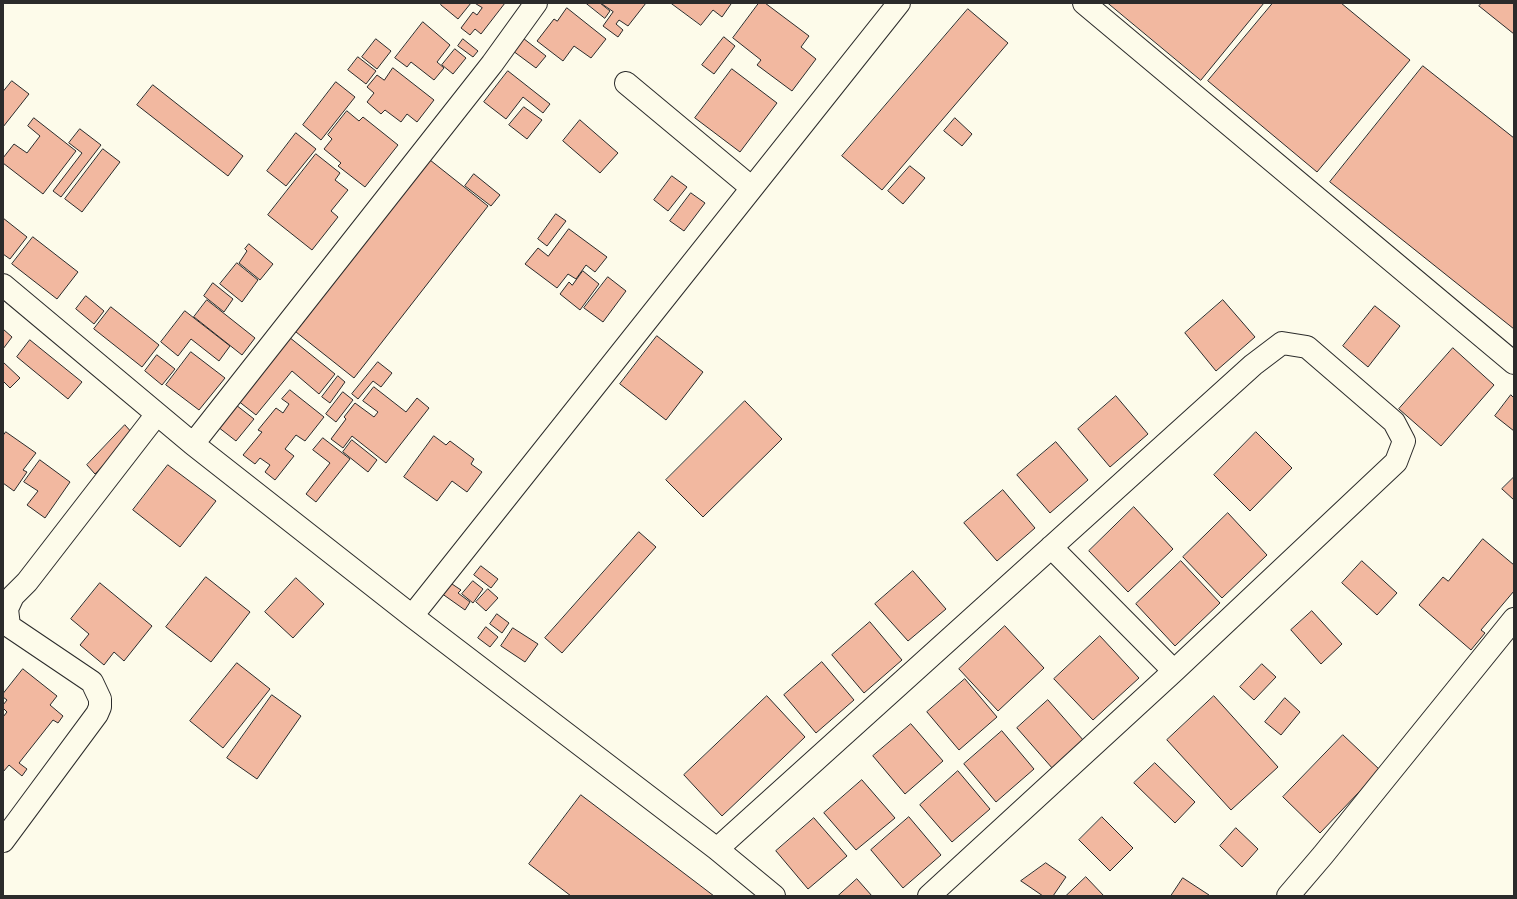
<!DOCTYPE html>
<style>
body{margin:0}
#map{position:relative;width:1517px;height:899px;overflow:hidden;background:#fdfbea;font-family:Montserrat,sans-serif}
canvas{display:block}
.frame{position:absolute;inset:0;border:4px solid #2b2b2b;pointer-events:none}
</style>
<div id="map">
<canvas width="1517" height="899"></canvas>
<div class="frame"></div>
</div>
<script>
const g = document.querySelector('canvas').getContext('2d');
g.lineJoin = 'round';
function fillPath(path, color) { g.fillStyle = color; g.fill(path, 'evenodd'); }
function trace(path, color, width, dash) { g.strokeStyle = color; g.lineWidth = width; g.lineCap = dash ? 'butt' : 'round'; g.setLineDash(dash || []); g.stroke(path); }
const building = new Path2D(`
 M 442,3 L 471,3 L 458,19 L 441,5 Z
 M 475,3 L 505,3 L 481,34 L 475,29 L 470,35 L 461,28 L 473,12 L 477,15 L 482,8 Z
 M 586,3 L 600,3 L 610,11 L 605,18 Z
 M 601,3 L 646,3 L 628,26 L 619,20 L 616,24 L 623,30 L 618,37 L 603,26 L 613,12 Z
 M 671,3 L 729,3 L 731,4 L 722,17 L 713,10 L 701,25 Z
 M 759,3 L 765,3 L 809,36 L 801,47 L 816,59 L 792,91 L 757,65 L 761,60 L 733,38 Z
 M 1108,3 L 1264,3 L 1201,80 Z
 M 1273,3 L 1341,3 L 1410,60 L 1317,172 L 1208,81 Z
 M 1482,3 L 1514,3 L 1514,34 L 1479,6 Z
 M 567,8 L 606,39 L 591,58 L 574,46 L 563,61 L 537,41 L 554,19 L 557,21 Z
 M 968,9 L 1008,43 L 882,190 L 842,156 Z
 M 423,22 L 450,45 L 437,62 L 444,68 L 434,80 L 411,62 L 407,67 L 395,58 Z
 M 519,35 L 546,56 L 536,68 L 509,48 Z
 M 724,37 L 735,46 L 714,74 L 702,65 Z
 M 376,39 L 391,51 L 377,69 L 362,57 Z
 M 463,39 L 478,51 L 473,57 L 458,46 Z
 M 455,49 L 466,58 L 453,74 L 442,65 Z
 M 358,57 L 376,71 L 366,84 L 348,70 Z
 M 1423,66 L 1514,138 L 1514,329 L 1330,182 Z
 M 393,68 L 434,100 L 417,122 L 407,114 L 401,122 L 385,110 L 381,114 L 367,102 L 374,93 L 367,87 L 377,75 L 384,80 Z
 M 732,69 L 777,103 L 740,152 L 695,118 Z
 M 508,71 L 550,104 L 543,113 L 523,97 L 506,119 L 484,102 Z
 M 12,81 L 29,94 L 3,127 L 3,92 Z
 M 336,82 L 355,97 L 321,140 L 303,125 Z
 M 153,85 L 243,156 L 228,176 L 137,105 Z
 M 524,107 L 542,120 L 527,139 L 509,125 Z
 M 347,111 L 359,121 L 363,117 L 398,145 L 365,187 L 338,166 L 341,163 L 324,149 L 332,139 L 328,135 Z
 M 34,118 L 76,151 L 43,194 L 3,163 L 3,158 L 14,144 L 27,153 L 40,136 L 28,126 Z
 M 955,118 L 972,134 L 962,146 L 944,131 Z
 M 580,120 L 618,153 L 600,173 L 563,141 Z
 M 80,129 L 101,145 L 61,197 L 53,191 L 82,153 L 69,143 Z
 M 296,133 L 316,149 L 286,186 L 267,171 Z
 M 103,149 L 120,162 L 82,212 L 65,199 Z
 M 316,154 L 340,173 L 335,180 L 348,190 L 331,211 L 338,217 L 312,250 L 268,215 Z
 M 430,160 L 488,206 L 354,378 L 296,332 Z
 M 910,166 L 925,178 L 903,204 L 888,191 Z
 M 474,174 L 500,195 L 491,206 L 465,186 Z
 M 672,176 L 687,187 L 668,211 L 654,200 Z
 M 691,193 L 705,203 L 684,231 L 670,221 Z
 M 556,214 L 566,221 L 547,246 L 538,239 Z
 M 3,218 L 27,237 L 10,259 L 3,254 Z
 M 569,229 L 607,257 L 595,272 L 586,265 L 576,279 L 568,274 L 557,288 L 525,264 L 538,248 L 548,256 Z
 M 33,237 L 78,272 L 57,299 L 12,264 Z
 M 249,244 L 273,264 L 260,280 L 239,263 L 247,251 L 245,249 Z
 M 237,263 L 258,280 L 242,302 L 220,284 Z
 M 583,271 L 599,284 L 580,310 L 560,294 L 569,282 L 572,285 Z
 M 608,277 L 626,291 L 603,322 L 584,308 Z
 M 213,283 L 233,299 L 224,312 L 204,296 Z
 M 86,296 L 104,311 L 94,324 L 76,309 Z
 M 207,300 L 255,338 L 242,355 L 194,317 Z
 M 1223,300 L 1255,337 L 1216,371 L 1185,333 Z
 M 1375,306 L 1400,326 L 1368,367 L 1343,346 Z
 M 111,307 L 159,345 L 142,367 L 94,329 Z
 M 185,311 L 230,346 L 219,361 L 191,339 L 178,356 L 161,342 Z
 M 3,329 L 12,337 L 3,349 Z
 M 657,336 L 703,372 L 666,420 L 620,384 Z
 M 289,337 L 335,374 L 319,394 L 292,371 L 256,415 L 237,400 Z
 M 30,340 L 82,382 L 68,399 L 17,357 Z
 M 1453,348 L 1494,385 L 1441,446 L 1399,409 Z
 M 191,352 L 225,378 L 199,410 L 166,385 Z
 M 157,355 L 175,369 L 162,385 L 145,371 Z
 M 3,362 L 20,378 L 10,388 L 3,381 Z
 M 378,362 L 392,373 L 381,387 L 373,381 L 358,399 L 352,394 Z
 M 338,376 L 345,382 L 330,403 L 322,397 Z
 M 374,387 L 406,412 L 417,398 L 429,408 L 386,463 L 352,436 L 343,448 L 331,439 L 346,419 L 344,417 L 355,403 L 374,417 L 378,412 L 363,401 Z
 M 290,390 L 324,417 L 305,441 L 296,435 L 285,449 L 294,456 L 275,480 L 265,472 L 270,465 L 260,458 L 255,464 L 243,455 L 262,432 L 258,430 L 276,408 L 283,413 L 289,404 L 282,399 Z
 M 343,392 L 353,400 L 336,422 L 326,414 Z
 M 1511,395 L 1514,398 L 1514,431 L 1495,416 Z
 M 1116,396 L 1148,434 L 1110,467 L 1078,429 Z
 M 745,401 L 782,439 L 703,517 L 666,480 Z
 M 236,405 L 254,419 L 236,441 L 218,427 Z
 M 125,425 L 133,434 L 95,474 L 87,465 Z
 M 6,432 L 36,453 L 23,470 L 27,472 L 14,491 L 3,483 L 3,436 Z
 M 1256,432 L 1292,468 L 1250,511 L 1214,475 Z
 M 434,436 L 446,445 L 450,441 L 474,459 L 471,464 L 482,472 L 467,492 L 452,481 L 437,501 L 404,477 Z
 M 323,438 L 350,459 L 316,502 L 306,494 L 330,463 L 313,450 Z
 M 352,440 L 377,460 L 368,472 L 343,452 Z
 M 1056,442 L 1088,480 L 1050,513 L 1017,475 Z
 M 40,460 L 70,482 L 45,518 L 27,505 L 38,491 L 24,482 Z
 M 168,465 L 216,501 L 180,547 L 133,510 Z
 M 1514,477 L 1514,500 L 1502,489 Z
 M 1003,490 L 1035,528 L 997,561 L 964,523 Z
 M 1134,507 L 1173,549 L 1128,592 L 1089,551 Z
 M 1228,513 L 1267,555 L 1222,598 L 1183,557 Z
 M 639,532 L 656,547 L 562,653 L 545,638 Z
 M 1483,539 L 1514,565 L 1514,591 L 1481,630 L 1485,633 L 1471,650 L 1419,605 L 1443,577 L 1448,581 Z
 M 1181,561 L 1220,603 L 1175,646 L 1136,604 Z
 M 1362,561 L 1397,593 L 1377,615 L 1342,583 Z
 M 481,566 L 498,579 L 491,588 L 474,575 Z
 M 913,571 L 946,609 L 908,641 L 875,604 Z
 M 206,577 L 250,612 L 211,662 L 166,627 Z
 M 296,578 L 324,604 L 293,638 L 265,612 Z
 M 473,581 L 483,589 L 473,603 L 462,594 Z
 M 449,582 L 461,590 L 458,593 L 470,602 L 465,610 L 441,593 Z
 M 100,583 L 152,626 L 124,661 L 114,652 L 104,665 L 80,645 L 89,634 L 71,619 Z
 M 488,589 L 498,598 L 486,611 L 476,602 Z
 M 1312,611 L 1342,644 L 1321,664 L 1291,630 Z
 M 497,614 L 509,623 L 502,633 L 490,624 Z
 M 870,622 L 902,660 L 864,693 L 832,655 Z
 M 1005,626 L 1044,668 L 998,711 L 959,669 Z
 M 486,627 L 498,637 L 490,647 L 478,638 Z
 M 513,628 L 538,644 L 525,662 L 501,646 Z
 M 1100,636 L 1139,678 L 1093,720 L 1054,679 Z
 M 822,662 L 854,700 L 816,733 L 784,695 Z
 M 237,663 L 270,689 L 223,748 L 190,721 Z
 M 1262,664 L 1276,677 L 1254,700 L 1240,687 Z
 M 23,669 L 57,696 L 50,705 L 63,716 L 58,723 L 53,720 L 19,763 L 27,769 L 22,776 L 9,765 L 3,772 L 3,717 L 7,712 L 3,708 L 3,705 L 7,700 L 3,697 L 3,694 Z
 M 965,679 L 997,717 L 959,750 L 927,712 Z
 M 272,695 L 301,716 L 257,779 L 227,758 Z
 M 767,696 L 805,737 L 722,816 L 684,775 Z
 M 1214,696 L 1278,767 L 1231,810 L 1167,740 Z
 M 1285,698 L 1300,712 L 1281,735 L 1265,722 Z
 M 1048,700 L 1084,741 L 1053,769 L 1017,728 Z
 M 911,724 L 943,761 L 905,794 L 873,756 Z
 M 1002,731 L 1034,769 L 996,802 L 964,764 Z
 M 1343,735 L 1380,770 L 1320,833 L 1283,797 Z
 M 1155,763 L 1195,802 L 1175,823 L 1134,783 Z
 M 958,771 L 990,809 L 952,842 L 920,805 Z
 M 862,780 L 895,818 L 856,850 L 824,813 Z
 M 581,795 L 714,896 L 571,896 L 529,864 Z
 M 909,817 L 941,855 L 903,888 L 871,850 Z
 M 1102,817 L 1133,848 L 1110,871 L 1079,840 Z
 M 814,818 L 847,856 L 808,889 L 776,851 Z
 M 1236,828 L 1258,849 L 1242,867 L 1220,846 Z
 M 1046,863 L 1066,877 L 1053,896 L 1043,896 L 1021,881 Z
 M 1086,877 L 1104,896 L 1066,896 Z
 M 1183,878 L 1209,895 L 1208,896 L 1171,896 Z
 M 857,879 L 872,896 L 838,896 Z`);
const minor = new Path2D(`
 M 1084,3 L 1514,363
 M 626,83 L 752,188
 M 3,285 L 193,444 L 412,616 L 717,849 L 774,896
 M 193,444 L 492,64 L 536,3
 M 1051,547 L 1174,671
 M 412,616 L 899,3
 M 3,841 L 97,714 L 100,707 L 100,699 L 92,682 L 9,626 L 7,609 L 13,596 L 27,582 L 157,414
 M 717,849 L 1253,365 L 1282,343 L 1307,347 L 1394,422 L 1404,441 L 1396,462 L 1174,671 L 929,896
 M 1288,896 L 1323,855 L 1514,619`);
fillPath(building, '#f2b8a0');
trace(building, '#2b2b2b', 1);
trace(minor, '#2b2b2b', 24);
trace(minor, '#fdfbea', 22);
</script>
